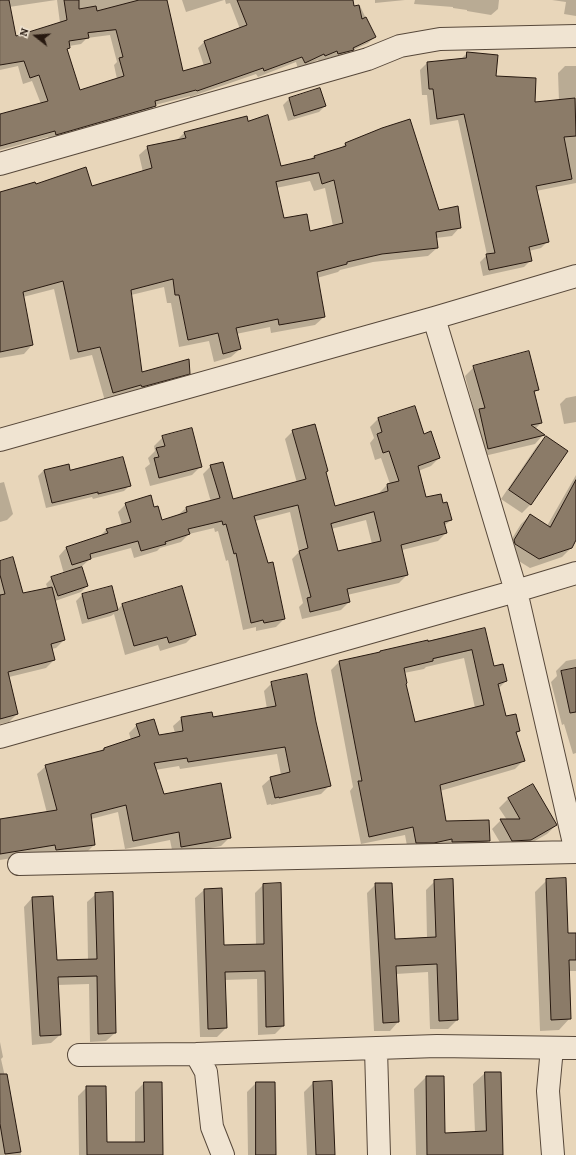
<!DOCTYPE html>
<style>
body{margin:0}
#map{position:relative;width:576px;height:1155px;overflow:hidden;background:#e8d6ba;font-family:Alegreya,serif}
canvas{display:block}
.north{position:absolute;left:16px;top:16px;width:40px;height:40px;-webkit-text-stroke:3px #f0e4d2;paint-order:stroke;rotate:287deg;font-size:11px;font-weight:700;line-height:16px;text-align:center;color:#271910}
.north::after{content:'';display:block;margin:auto;width:14px;height:18px;background:#271910;clip-path:polygon(50% 0,100% 100%,50% 72%,0 100%)}
</style>
<div id="map">
<canvas width="576" height="1155"></canvas>
<div class="north">N</div>
</div>
<script>
const g = document.querySelector('canvas').getContext('2d');
g.lineJoin = 'round';
function fillPath(path, color) { g.fillStyle = color; g.fill(path, 'evenodd'); }
function trace(path, color, width, dash) { g.strokeStyle = color; g.lineWidth = width; g.lineCap = dash ? 'butt' : 'round'; g.setLineDash(dash || []); g.stroke(path); }
const shadow = new Path2D(`
 M 0,0 L 56,0 L 9,7 L 15,37 L 60,23 L 57,0 L 166,0 L 182,72 L 204,66 L 198,48 L 204,42 L 240,29 L 230,3 L 226,4 L 225,0 L 352,0 L 354,7 L 360,6 L 375,37 L 368,43 L 351,51 L 346,56 L 332,60 L 331,57 L 319,62 L 318,60 L 298,69 L 296,62 L 258,77 L 256,74 L 190,97 L 190,96 L 155,105 L 149,112 L 50,141 L 48,137 L 0,150 L 0,115 L 41,104 L 32,81 L 23,84 L 18,66 L 0,70 ZM 110,35 L 117,62 L 114,65 L 117,79 L 79,91 L 67,50 L 69,47 L 69,46 L 81,44 L 87,38 Z
 M 182,0 L 224,0 L 186,12 Z
 M 375,0 L 405,0 L 375,3 Z
 M 415,0 L 499,0 L 498,9 L 491,15 L 467,11 L 467,10 L 453,8 L 453,7 L 414,4 Z
 M 552,0 L 576,0 L 576,16 L 564,14 L 566,2 Z
 M 467,53 L 495,77 L 534,103 L 559,101 L 558,73 L 565,66 L 576,66 L 576,183 L 536,191 L 548,241 L 541,248 L 529,251 L 531,260 L 524,267 L 483,276 L 480,262 L 487,255 L 458,120 L 430,125 L 427,95 L 422,95 L 420,70 L 427,63 L 460,60 Z
 M 320,90 L 325,106 L 319,112 L 288,121 L 283,105 L 289,99 Z
 M 247,122 L 281,167 L 310,160 L 314,156 L 340,149 L 345,144 L 382,129 L 439,211 L 460,227 L 452,236 L 436,238 L 437,248 L 428,256 L 373,262 L 340,270 L 338,272 L 317,278 L 324,317 L 315,325 L 271,333 L 270,327 L 236,334 L 240,349 L 231,357 L 214,362 L 209,341 L 179,347 L 171,303 L 167,303 L 164,287 L 131,295 L 141,373 L 189,373 L 180,382 L 105,401 L 92,355 L 70,360 L 54,289 L 23,297 L 32,345 L 24,354 L 0,358 L 0,194 L 35,185 L 92,187 L 143,172 L 139,155 L 148,147 L 177,140 L 185,132 ZM 310,181 L 314,191 L 325,188 L 333,226 L 309,232 L 283,219 L 276,188 Z
 M 474,367 L 538,390 L 534,393 L 541,423 L 535,429 L 543,435 L 535,444 L 480,457 L 471,419 L 475,414 L 465,376 Z
 M 576,396 L 576,422 L 564,424 L 560,404 L 566,398 Z
 M 414,407 L 423,435 L 439,458 L 431,466 L 418,471 L 426,498 L 442,504 L 451,520 L 444,526 L 446,533 L 438,541 L 402,550 L 407,575 L 399,583 L 347,595 L 349,602 L 341,610 L 302,619 L 299,607 L 303,603 L 292,559 L 299,552 L 290,512 L 255,521 L 284,619 L 276,627 L 256,631 L 256,627 L 243,630 L 228,560 L 226,561 L 218,531 L 215,532 L 214,528 L 189,534 L 181,542 L 160,548 L 157,551 L 134,558 L 131,548 L 90,559 L 81,567 L 87,586 L 81,592 L 55,601 L 64,640 L 56,648 L 51,649 L 54,660 L 46,668 L 9,677 L 17,714 L 9,722 L 0,724 L 0,562 L 22,594 L 48,589 L 46,584 L 52,578 L 64,574 L 59,556 L 66,548 L 99,537 L 107,529 L 122,525 L 118,512 L 126,504 L 153,508 L 162,521 L 178,515 L 186,508 L 211,502 L 203,474 L 211,466 L 233,500 L 297,483 L 285,439 L 293,431 L 327,471 L 325,473 L 334,507 L 380,495 L 379,493 L 387,485 L 390,484 L 381,458 L 375,460 L 370,443 L 374,438 L 370,427 L 378,419 ZM 366,520 L 372,544 L 337,552 L 331,529 Z
 M 163,437 L 201,466 L 192,475 L 150,486 L 145,468 L 150,464 L 148,458 L 155,451 L 154,446 Z
 M 546,437 L 530,505 L 522,513 L 501,499 L 537,446 Z
 M 44,470 L 69,472 L 130,485 L 124,491 L 93,499 L 92,497 L 46,508 L 38,476 Z
 M 576,475 L 576,539 L 571,548 L 562,557 L 530,568 L 506,553 L 505,550 L 521,524 L 530,515 L 547,526 Z
 M 4,482 L 13,514 L 7,520 L 0,522 L 0,483 Z
 M 111,587 L 117,610 L 122,605 L 195,634 L 186,643 L 160,651 L 158,645 L 125,655 L 114,614 L 111,616 L 82,624 L 76,601 L 82,595 Z
 M 484,629 L 493,668 L 506,681 L 498,689 L 505,718 L 519,731 L 516,734 L 523,761 L 515,769 L 440,791 L 446,822 L 488,841 L 480,849 L 408,851 L 405,835 L 361,844 L 350,791 L 353,787 L 331,670 L 339,662 ZM 464,658 L 475,708 L 415,723 L 405,684 L 404,673 L 424,669 L 426,667 Z
 M 576,659 L 576,753 L 573,754 L 564,724 L 562,725 L 551,682 L 557,676 L 556,671 L 566,661 Z
 M 272,683 L 315,722 L 330,785 L 321,794 L 271,805 L 271,804 L 267,805 L 262,786 L 271,778 L 281,775 L 277,754 L 180,769 L 179,766 L 155,770 L 163,795 L 230,837 L 221,846 L 173,855 L 170,840 L 125,849 L 118,812 L 91,819 L 94,845 L 86,853 L 47,852 L 0,860 L 0,820 L 47,813 L 37,774 L 46,766 L 101,751 L 104,748 L 131,740 L 129,733 L 137,725 L 158,736 L 175,733 L 173,726 L 182,718 L 212,718 L 267,709 L 264,691 Z
 M 533,785 L 556,825 L 547,834 L 521,849 L 504,849 L 492,829 L 501,820 L 507,820 L 499,808 L 508,799 Z
 M 547,880 L 567,934 L 576,934 L 576,971 L 569,971 L 570,1018 L 559,1030 L 540,1031 L 535,892 Z
 M 435,881 L 457,1020 L 448,1029 L 430,1029 L 428,972 L 396,974 L 398,1022 L 390,1031 L 374,1031 L 367,893 L 376,884 L 394,940 L 427,938 L 426,890 Z
 M 263,885 L 283,1026 L 275,1034 L 258,1035 L 257,979 L 224,980 L 226,1028 L 217,1037 L 200,1037 L 195,898 L 204,890 L 221,889 L 223,946 L 256,945 L 255,893 Z
 M 96,894 L 115,1033 L 106,1041 L 90,1042 L 89,984 L 57,985 L 60,1035 L 51,1043 L 32,1045 L 24,907 L 32,898 L 56,961 L 88,960 L 87,902 Z
 M 0,1042 L 3,1057 L 1,1059 L 10,1099 L 11,1099 L 21,1155 L 0,1155 Z
 M 485,1073 L 500,1073 L 502,1155 L 416,1155 L 414,1089 L 426,1077 L 444,1134 L 475,1133 L 473,1084 Z
 M 144,1083 L 161,1083 L 162,1155 L 79,1155 L 78,1096 L 87,1087 L 106,1143 L 135,1143 L 135,1092 Z
 M 256,1083 L 275,1155 L 248,1155 L 247,1092 Z
 M 313,1083 L 334,1155 L 307,1155 L 304,1092 Z`);
const building = new Path2D(`
 M 0,0 L 9,0 L 16,36 L 67,20 L 64,0 L 79,0 L 79,9 L 96,6 L 97,11 L 139,0 L 167,0 L 183,71 L 211,63 L 204,41 L 247,25 L 237,0 L 353,0 L 354,6 L 359,5 L 362,19 L 366,17 L 376,37 L 353,48 L 354,50 L 338,54 L 337,51 L 325,56 L 324,54 L 305,63 L 302,57 L 264,71 L 263,68 L 197,91 L 196,90 L 155,101 L 156,106 L 56,135 L 55,131 L 0,146 L 0,114 L 48,101 L 39,75 L 30,78 L 24,61 L 0,65 ZM 116,30 L 123,57 L 119,58 L 124,76 L 80,90 L 67,49 L 70,48 L 69,41 L 89,38 L 88,33 Z
 M 467,52 L 498,55 L 496,76 L 536,78 L 535,102 L 575,98 L 576,136 L 564,137 L 572,179 L 536,186 L 549,242 L 529,247 L 532,261 L 489,270 L 486,254 L 495,253 L 464,114 L 437,119 L 433,89 L 429,89 L 427,62 L 466,58 Z
 M 320,88 L 326,106 L 294,116 L 289,98 Z
 M 268,115 L 281,166 L 315,158 L 314,156 L 346,146 L 345,143 L 382,128 L 410,119 L 439,210 L 458,206 L 461,228 L 436,232 L 438,248 L 382,254 L 347,262 L 347,264 L 317,272 L 325,317 L 279,325 L 278,319 L 236,328 L 241,349 L 223,354 L 218,333 L 188,340 L 179,295 L 175,295 L 173,279 L 131,290 L 142,372 L 189,359 L 190,374 L 142,387 L 141,385 L 113,393 L 100,347 L 78,352 L 63,281 L 23,292 L 33,345 L 0,352 L 0,192 L 35,182 L 36,184 L 86,167 L 92,186 L 152,168 L 147,146 L 186,138 L 184,132 L 247,116 L 248,121 ZM 319,173 L 322,184 L 334,180 L 343,223 L 310,231 L 307,214 L 284,218 L 276,182 Z
 M 529,351 L 539,390 L 534,391 L 542,423 L 531,425 L 545,435 L 488,449 L 479,409 L 485,408 L 473,366 Z
 M 415,406 L 424,434 L 431,431 L 440,458 L 418,466 L 426,497 L 441,494 L 443,503 L 447,502 L 452,520 L 444,522 L 447,533 L 401,545 L 408,575 L 347,589 L 350,602 L 310,612 L 307,598 L 311,597 L 299,551 L 308,548 L 298,505 L 254,516 L 268,563 L 273,562 L 285,619 L 264,623 L 263,620 L 251,623 L 236,553 L 234,554 L 226,524 L 223,525 L 222,521 L 188,529 L 190,534 L 165,542 L 166,544 L 141,551 L 138,541 L 90,554 L 91,559 L 72,565 L 66,547 L 108,533 L 106,529 L 131,522 L 125,503 L 151,495 L 154,507 L 158,506 L 162,520 L 187,512 L 186,507 L 220,498 L 210,465 L 223,462 L 233,499 L 306,479 L 292,430 L 315,424 L 328,471 L 326,472 L 335,506 L 388,491 L 387,484 L 399,481 L 389,451 L 383,453 L 377,434 L 382,432 L 378,418 ZM 374,512 L 381,541 L 338,551 L 331,524 Z
 M 192,428 L 202,467 L 159,478 L 154,458 L 159,457 L 156,448 L 165,446 L 162,436 Z
 M 546,436 L 568,451 L 531,505 L 509,490 Z
 M 123,457 L 131,486 L 98,494 L 98,492 L 52,503 L 44,470 L 69,464 L 70,470 Z
 M 576,480 L 576,540 L 572,548 L 539,559 L 515,544 L 514,540 L 530,514 L 550,527 Z
 M 13,557 L 23,593 L 52,587 L 65,640 L 51,644 L 55,660 L 8,672 L 18,714 L 0,719 L 0,595 L 5,594 L 0,575 L 0,561 Z
 M 82,567 L 88,586 L 58,596 L 51,577 Z
 M 112,586 L 118,610 L 88,619 L 82,594 Z
 M 182,586 L 196,635 L 169,643 L 167,637 L 134,646 L 122,604 Z
 M 485,628 L 494,666 L 503,664 L 507,681 L 498,684 L 506,716 L 516,714 L 520,731 L 516,732 L 525,761 L 440,785 L 446,821 L 489,820 L 490,841 L 452,842 L 452,839 L 434,843 L 416,843 L 413,827 L 369,837 L 358,781 L 362,781 L 339,661 L 380,652 L 380,651 L 428,640 L 428,641 ZM 472,650 L 484,705 L 415,722 L 406,684 L 407,683 L 404,668 L 433,661 L 433,659 Z
 M 576,668 L 576,712 L 570,713 L 561,671 Z
 M 307,674 L 316,722 L 331,786 L 279,798 L 279,797 L 275,798 L 270,777 L 290,772 L 285,747 L 188,762 L 187,758 L 154,763 L 164,794 L 221,783 L 231,838 L 181,847 L 179,832 L 133,841 L 126,805 L 91,814 L 95,845 L 56,850 L 55,845 L 0,854 L 0,819 L 57,810 L 45,765 L 104,750 L 104,748 L 140,736 L 136,724 L 154,719 L 159,735 L 183,731 L 181,717 L 212,712 L 213,717 L 276,706 L 271,682 Z
 M 533,784 L 557,825 L 531,840 L 512,841 L 500,819 L 520,819 L 508,798 Z
 M 566,878 L 568,933 L 576,933 L 576,960 L 569,960 L 571,1019 L 551,1020 L 546,879 Z
 M 453,879 L 458,1020 L 439,1021 L 437,964 L 396,966 L 399,1022 L 383,1023 L 375,883 L 392,883 L 395,939 L 436,937 L 434,880 Z
 M 281,883 L 284,1026 L 266,1027 L 265,971 L 225,972 L 227,1028 L 208,1029 L 204,889 L 222,888 L 224,945 L 264,944 L 263,884 Z
 M 113,892 L 116,1033 L 98,1034 L 97,976 L 58,977 L 61,1035 L 40,1036 L 32,897 L 53,896 L 57,960 L 97,959 L 95,893 Z
 M 485,1072 L 501,1072 L 503,1155 L 427,1155 L 426,1076 L 444,1076 L 445,1133 L 486,1131 Z
 M 0,1074 L 7,1074 L 21,1152 L 5,1154 L 0,1124 Z
 M 332,1081 L 335,1155 L 316,1155 L 313,1082 Z
 M 144,1082 L 162,1082 L 163,1155 L 87,1155 L 86,1086 L 106,1086 L 107,1142 L 144,1142 Z
 M 256,1082 L 275,1082 L 276,1155 L 256,1155 Z`);
const minor = new Path2D(`
 M 0,164 L 368,59 L 400,46 L 440,39 L 576,36
 M 434,318 L 516,591 L 576,852
 M 0,440 L 434,318 L 576,276
 M 0,737 L 516,591 L 576,573
 M 19,864 L 576,852
 M 552,1048 L 548,1091 L 553,1155
 M 376,1049 L 379,1155
 M 196,1054 L 206,1072 L 212,1127 L 223,1155
 M 79,1055 L 196,1054 L 437,1046 L 576,1048`);
fillPath(shadow, '#0003');
fillPath(building, '#8b7b68');
trace(building, '#271910', 1);
trace(minor, '#57483a', 24);
trace(minor, '#f0e4d2', 22);
</script>
